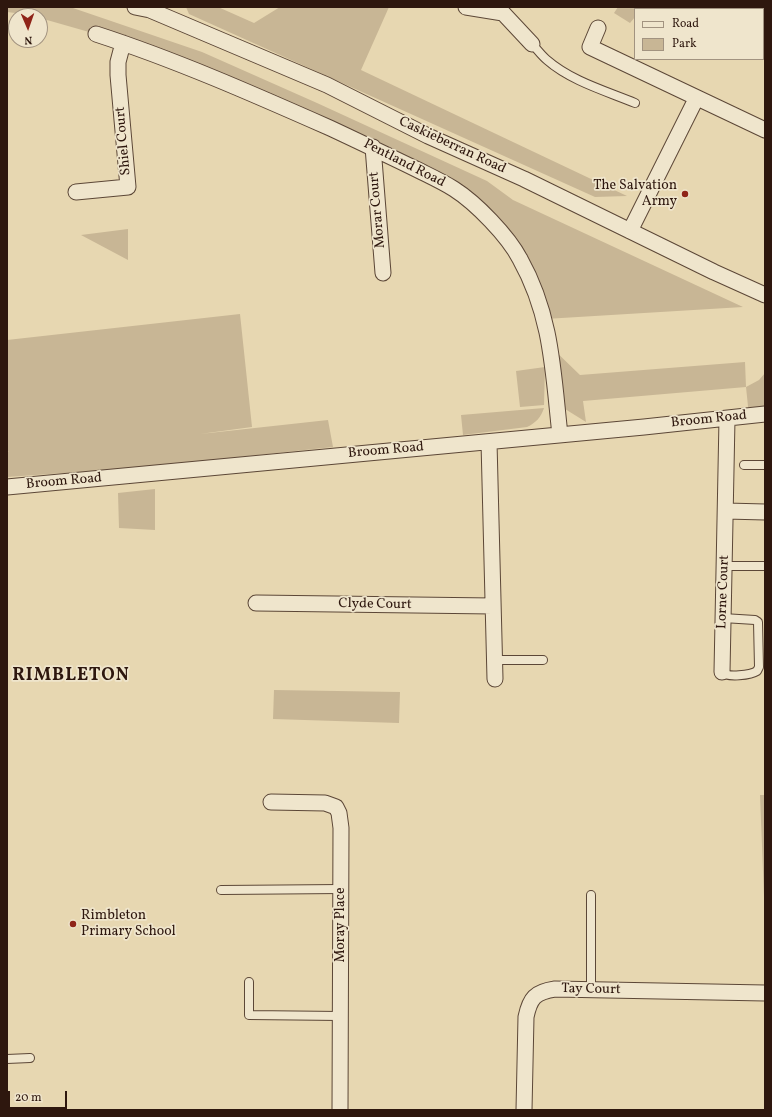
<!DOCTYPE html>
<style>
body{margin:0}
#map{position:relative;width:772px;height:1117px;overflow:hidden;background:#e7d7b1;font-family:Vollkorn,serif}
canvas{display:block}
.frame{position:absolute;inset:0;border:8px solid #2e170e;pointer-events:none}
.legend{position:absolute;left:634px;top:8px;width:130px;height:52px;box-sizing:border-box;background:#efe5cc;border:1px solid #a29380;margin:0;padding:5px 7px;list-style:none;font-size:12px;color:#2e170e}
.legend li{display:flex;align-items:center;gap:8px;height:20px}
.legend b{width:20px;border:1px solid #a29380}
.north{position:absolute;left:8px;top:8px;width:40px;height:40px;box-sizing:border-box;background:#efe5cc;border:1px solid #a29380;border-radius:50%;rotate:178deg;font-size:11px;font-weight:700;line-height:16px;text-align:center;color:#2e170e}
.north::after{content:'';display:block;margin:auto;width:14px;height:18px;background:#8f2418;clip-path:polygon(50% 0,100% 100%,50% 72%,0 100%)}
.scale{position:absolute;left:8px;top:1091px;width:59px;height:18px;box-sizing:border-box;border:2px solid #2e170e;border-top:0;padding-left:5px;font-size:12px;line-height:14px;white-space:nowrap;color:#2e170e;-webkit-text-stroke:3px #efe5cc;paint-order:stroke}
</style>
<div id="map">
<canvas width="772" height="1117"></canvas>
<div class="frame"></div>
<ul class="legend">
<li><b style="height:5px;background:#efe5cc"></b>Road</li>
<li><b style="height:11px;background:#c8b695"></b>Park</li>
</ul>
<div class="north">N</div>
<div class="scale">20 m</div>
</div>
<script>
const g = document.querySelector('canvas').getContext('2d');
g.lineJoin = 'round';
function fillPath(path, color) { g.fillStyle = color; g.fill(path, 'evenodd'); }
function trace(path, color, width, dash) { g.strokeStyle = color; g.lineWidth = width; g.lineCap = dash ? 'butt' : 'round'; g.setLineDash(dash || []); g.stroke(path); }
function drawText(font, color, halo, rows, align = 'center') {
  g.font = font + ' Vollkorn,serif'; g.lineWidth = 3.5; g.setLineDash([]); g.textBaseline = 'middle'; g.strokeStyle = halo; g.fillStyle = color; for (const [text, x, y, turn = 0] of rows) {
    g.save(); g.translate(x, y); g.rotate((+turn || 0) * Math.PI / 180); g.textAlign = isNaN(turn) ? turn : align; if (halo) g.strokeText(text, 0, 0); g.fillText(text, 0, 0); g.restore();
  }
}
const green = new Path2D(`
 M 7,7 L 70,7 L 202,52 L 317,103 L 487,181 L 513,200 L 743,307 L 545,319 L 520,258 L 453,188 L 96,34 L 40,18 L 40,16 L 7,12 Z
 M 186,7 L 218,7 L 254,23 L 280,7 L 389,7 L 361,70 L 627,196 L 595,197 L 189,14 Z
 M 618,7 L 642,7 L 641,9 L 635,9 L 635,17 L 630,23 L 614,13 Z
 M 128,229 L 128,260 L 81,235 Z
 M 240,314 L 252,427 L 200,434 L 328,420 L 333,447 L 136,468 L 7,477 L 7,452 L 9,451 L 7,451 L 7,340 Z
 M 550,346 L 580,375 L 745,362 L 746,387 L 759,380 L 765,373 L 765,414 L 749,416 L 746,387 L 583,401 L 586,422 L 557,404 Z
 M 545,367 L 544,405 L 520,407 L 516,371 Z
 M 544,408 C 541,417 536,423 527,427 L 463,435 L 461,415 Z
 M 155,489 L 155,530 L 119,528 L 118,493 Z
 M 274,690 L 400,692 L 399,723 L 273,719 Z
 M 760,795 L 765,795 L 765,897 L 764,897 Z`);
const service = new Path2D(`
 M 532,44 C 537,49 541,55 547,60 C 571,81 606,91 635,103
 M 744,465 L 765,465
 M 725,566 L 765,566
 M 494,660 L 543,660
 M 722,672 C 727,678 751,675 757,671 L 759,667 L 758,622 L 755,620 L 723,618
 M 221,890 L 341,889
 M 249,982 L 249,1015 L 340,1016
 M 591,989 L 591,895
 M 7,1059 L 30,1058`);
const minor = new Path2D(`
 M 135,7 L 150,10 L 327,85 L 428,136 L 524,179 L 714,272 L 765,295
 M 466,7 L 503,13 L 532,44
 M 598,28 L 590,47 L 765,130
 M 96,34 C 176,60 253,94 330,128 C 360,142 389,156 418,170 C 430,176 443,182 454,189 C 476,203 508,236 520,259 C 552,316 553,372 560,435
 M 373,147 L 383,273
 M 76,192 L 128,187 L 118,75 L 118,62 L 123,43
 M 630,231 L 696,99
 M 489,442 L 495,679
 M 7,487 L 644,427 L 765,414
 M 726,511 L 765,512
 M 256,603 L 493,606
 M 722,672 L 727,419
 M 271,802 L 325,803 L 336,807 L 339,813 L 341,828 L 340,1110
 M 524,1110 L 526,1017 C 530,998 535,992 555,989 L 765,993`);
const markers = [
 [685,194,4,"#8f2418"],
 [73,924,4,"#8f2418"]
];
const streetNames = [
 ["Shiel Court",124,141,-95],
 ["Caskieberran Road",452,146,25],
 ["Pentland Road",404,164,27],
 ["Morar Court",378,210,-95],
 ["Broom Road",709,420,-6],
 ["Broom Road",386,451,-5],
 ["Broom Road",64,482,-5],
 ["Lorne Court",724,592,-88],
 ["Clyde Court",375,605,1],
 ["Moray Place",341,925,-90],
 ["Tay Court",591,990,1]
];
const poiNames = [
 ["The Salvation",677,186],
 ["Army",677,202],
 ["Rimbleton",81,916,"left"],
 ["Primary School",81,932,"left"]
];
const districtNames = [
 ["RIMBLETON",71,677]
];
fillPath(green, '#c8b695');
trace(service, '#5c4737', 10);
trace(minor, '#5c4737', 17);
trace(service, '#efe5cc', 8);
trace(minor, '#efe5cc', 15);
for (const [x, y, r, color] of markers) { const dot = new Path2D(); dot.arc(x, y, r, 0, 2 * Math.PI); g.fillStyle = color; g.fill(dot); trace(dot, '#efe5cc', 1.5); }
drawText('14px', '#2e170e', '#efe5cc', streetNames);
drawText('14px', '#2e170e', '#efe5cc', poiNames, 'right');
g.letterSpacing = '1px';
drawText('bold 18px', '#2e170e', '#efe5cc', districtNames);
g.letterSpacing = '0px';
</script>
